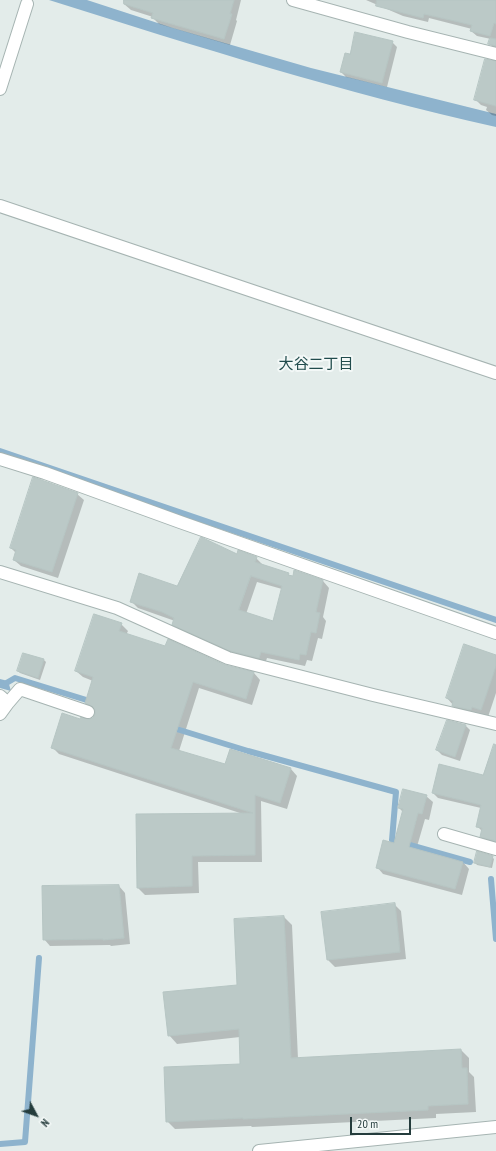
<!DOCTYPE html>
<meta charset="utf-8">
<style>
body{margin:0}
#map{position:relative;width:496px;height:1151px;overflow:hidden;background:#e3ecea;font-family:"PT Sans Narrow",sans-serif}
canvas{display:block}
.north{position:absolute;left:16px;top:1095px;width:40px;height:40px;-webkit-text-stroke:3px #f3f8f7;paint-order:stroke;rotate:131deg;font-size:11px;font-weight:700;line-height:16px;text-align:center;color:#243c3c}
.north::after{content:'';display:block;margin:auto;width:14px;height:18px;background:#243c3c;clip-path:polygon(50% 0,100% 100%,50% 72%,0 100%)}
.scale{position:absolute;left:350px;top:1117px;width:61px;height:18px;box-sizing:border-box;border:2px solid #243c3c;border-top:0;padding-left:5px;font-size:12px;line-height:14px;white-space:nowrap;color:#243c3c;-webkit-text-stroke:3px #f3f8f7;paint-order:stroke}
</style>
<div id="map">
<canvas width="496" height="1151"></canvas>
<div class="north">N</div>
<div class="scale">20 m</div>
</div>
<script>
const g = document.querySelector('canvas').getContext('2d');
g.lineJoin = 'round';
function fillPath(path, color) { g.fillStyle = color; g.fill(path, 'evenodd'); }
function trace(path, color, width, dash) { g.strokeStyle = color; g.lineWidth = width; g.lineCap = dash ? 'butt' : 'round'; g.setLineDash(dash || []); g.stroke(path); }
function drawText(font, color, halo, rows, align = 'center') {
  g.font = font + ' "PT Sans Narrow","Noto Sans JP",sans-serif'; g.lineWidth = 4; g.setLineDash([]); g.textBaseline = 'middle'; g.strokeStyle = halo; g.fillStyle = color; for (const [text, x, y, turn = 0] of rows) {
    g.save(); g.translate(x, y); g.rotate((+turn || 0) * Math.PI / 180); g.textAlign = isNaN(turn) ? turn : align; if (halo) g.strokeText(text, 0, 0); g.fillText(text, 0, 0); g.restore();
  }
}
const water = new Path2D(`
 M 49,0 L 87,0 L 173,28 L 311,68 L 496,114 L 496,127 C 344,93 198,47 49,0 Z
 M 0,679 L 8,681 L 11,691 L 0,688 Z`);
const shadow = new Path2D(`
 M 126,0 L 241,0 L 236,20 L 237,21 L 230,45 L 159,24 L 153,18 L 153,17 L 131,10 L 124,4 Z
 M 366,0 L 496,0 L 496,50 L 490,44 L 491,39 L 477,36 L 471,31 L 472,29 L 429,18 L 428,22 L 403,16 Z
 M 392,42 L 397,47 L 387,87 L 346,77 L 341,72 L 351,55 Z
 M 496,62 L 496,116 L 492,115 L 486,110 L 487,107 L 481,105 L 476,100 Z
 M 77,494 L 84,500 L 58,578 L 21,566 L 14,560 L 16,553 L 11,548 Z
 M 238,555 L 256,558 L 263,565 L 288,574 L 292,577 L 323,581 L 329,588 L 323,617 L 326,621 L 322,639 L 318,638 L 312,661 L 307,660 L 305,666 L 267,658 L 265,664 L 238,657 L 180,631 L 173,624 L 175,621 L 138,608 L 131,601 L 177,587 ZM 257,582 L 282,589 L 274,622 L 246,614 Z
 M 121,624 L 128,631 L 126,635 L 225,666 L 254,673 L 260,680 L 252,705 L 199,688 L 179,751 L 225,766 L 230,750 L 291,769 L 297,776 L 287,809 L 261,801 L 262,862 L 198,862 L 199,893 L 145,895 L 138,888 L 243,814 L 59,754 L 52,747 L 81,720 L 89,720 L 93,719 L 96,711 L 93,710 L 86,703 L 93,681 L 83,677 L 76,671 Z
 M 23,654 L 44,660 L 46,662 L 40,680 L 20,673 L 18,671 Z
 M 496,656 L 496,693 L 488,717 L 479,714 L 478,717 L 460,713 L 447,698 Z
 M 466,726 L 470,730 L 460,761 L 442,755 L 437,750 Z
 M 496,764 L 496,844 L 486,841 L 481,836 L 482,831 L 477,826 L 481,808 L 438,798 L 433,793 L 484,776 Z
 M 426,796 L 433,802 L 429,820 L 425,819 L 416,850 L 463,862 L 469,869 L 462,895 L 383,874 L 377,867 L 395,844 L 403,812 L 399,808 Z
 M 492,857 L 494,859 L 492,868 L 477,865 L 475,862 Z
 M 119,886 L 125,893 L 130,944 L 111,946 L 110,945 L 50,946 L 44,939 Z
 M 394,904 L 401,911 L 406,959 L 335,967 L 328,960 Z
 M 284,917 L 292,925 L 298,1059 L 461,1050 L 469,1058 L 469,1072 L 474,1077 L 476,1112 L 436,1114 L 436,1118 L 252,1127 L 251,1126 L 175,1129 L 167,1121 L 242,1065 L 240,1037 L 177,1044 L 169,1035 L 238,986 Z`);
const stream = new Path2D(`
 M 0,451 L 496,620
 M 0,684 L 3,685 L 15,678 L 93,702
 M 170,727 L 248,751 L 396,792 L 392,840 L 470,862
 M 491,879 L 496,939
 M 0,1144 L 25,1142 L 39,958`);
const building = new Path2D(`
 M 124,0 L 234,0 L 230,14 L 232,14 L 224,39 L 151,18 L 153,13 L 124,4 Z
 M 377,0 L 496,0 L 496,24 L 494,23 L 490,36 L 470,31 L 472,25 L 424,14 L 423,18 L 376,6 Z
 M 355,32 L 393,41 L 382,83 L 340,72 L 345,53 L 350,54 Z
 M 490,38 L 496,39 L 496,46 L 488,44 Z
 M 485,59 L 496,61 L 496,106 L 474,100 Z
 M 33,477 L 78,493 L 52,572 L 13,560 L 16,550 L 10,548 Z
 M 201,537 L 237,554 L 238,550 L 257,557 L 255,562 L 289,573 L 288,575 L 293,576 L 294,570 L 323,580 L 316,612 L 320,613 L 316,633 L 311,632 L 306,655 L 300,654 L 299,660 L 261,652 L 259,658 L 230,651 L 172,625 L 174,618 L 162,612 L 130,602 L 139,573 L 177,586 ZM 251,576 L 282,586 L 273,621 L 239,610 Z
 M 94,614 L 122,623 L 119,631 L 165,646 L 168,639 L 225,665 L 254,672 L 246,699 L 193,682 L 171,748 L 225,764 L 230,749 L 291,768 L 280,803 L 255,795 L 255,855 L 192,856 L 192,886 L 137,888 L 136,814 L 253,813 L 51,748 L 62,713 L 80,719 L 81,717 L 89,719 L 93,718 L 95,714 L 95,710 L 93,707 L 85,703 L 93,677 L 75,671 Z
 M 464,644 L 496,655 L 496,666 L 481,710 L 472,707 L 471,710 L 452,706 L 453,701 L 446,698 Z
 M 23,653 L 44,659 L 38,678 L 17,671 Z
 M 447,720 L 466,725 L 455,757 L 436,750 Z
 M 494,744 L 496,745 L 496,841 L 480,837 L 482,828 L 476,827 L 481,805 L 432,793 L 439,764 L 483,775 Z
 M 403,789 L 427,795 L 422,814 L 418,813 L 409,847 L 463,862 L 455,889 L 376,868 L 383,840 L 394,843 L 403,809 L 398,808 Z
 M 477,851 L 493,856 L 490,867 L 474,863 Z
 M 119,885 L 124,938 L 103,940 L 103,939 L 43,940 L 42,886 Z
 M 395,903 L 400,952 L 327,960 L 321,912 Z
 M 284,916 L 291,1058 L 461,1049 L 462,1068 L 467,1068 L 468,1104 L 428,1106 L 428,1110 L 243,1119 L 243,1118 L 166,1122 L 164,1067 L 240,1064 L 239,1029 L 168,1036 L 163,992 L 237,985 L 234,919 Z`);
const minor = new Path2D(`
 M 293,0 L 408,32 L 496,54
 M 0,89 L 27,4
 M 0,206 L 496,373
 M 0,459 L 45,473 L 180,522 L 496,633
 M 0,572 L 117,608 L 228,658 L 373,695 L 496,724
 M 0,696 L 8,703 L 0,714
 M 8,703 L 20,689 L 88,712
 M 444,834 L 496,849
 M 259,1151 L 496,1127`);
const neighbourhoodNames = [
 ["大谷二丁目",316,365]
];
fillPath(water, '#8eb3cd');
fillPath(shadow, '#0003');
trace(stream, '#8eb3cd', 6);
fillPath(building, '#bbc9c7');
trace(building, '#b6c5c3', 1);
trace(minor, '#a6b4b2', 14);
trace(minor, '#fff', 12);
drawText('15px', '#214c4d', '#f3f8f7', neighbourhoodNames);
</script>
